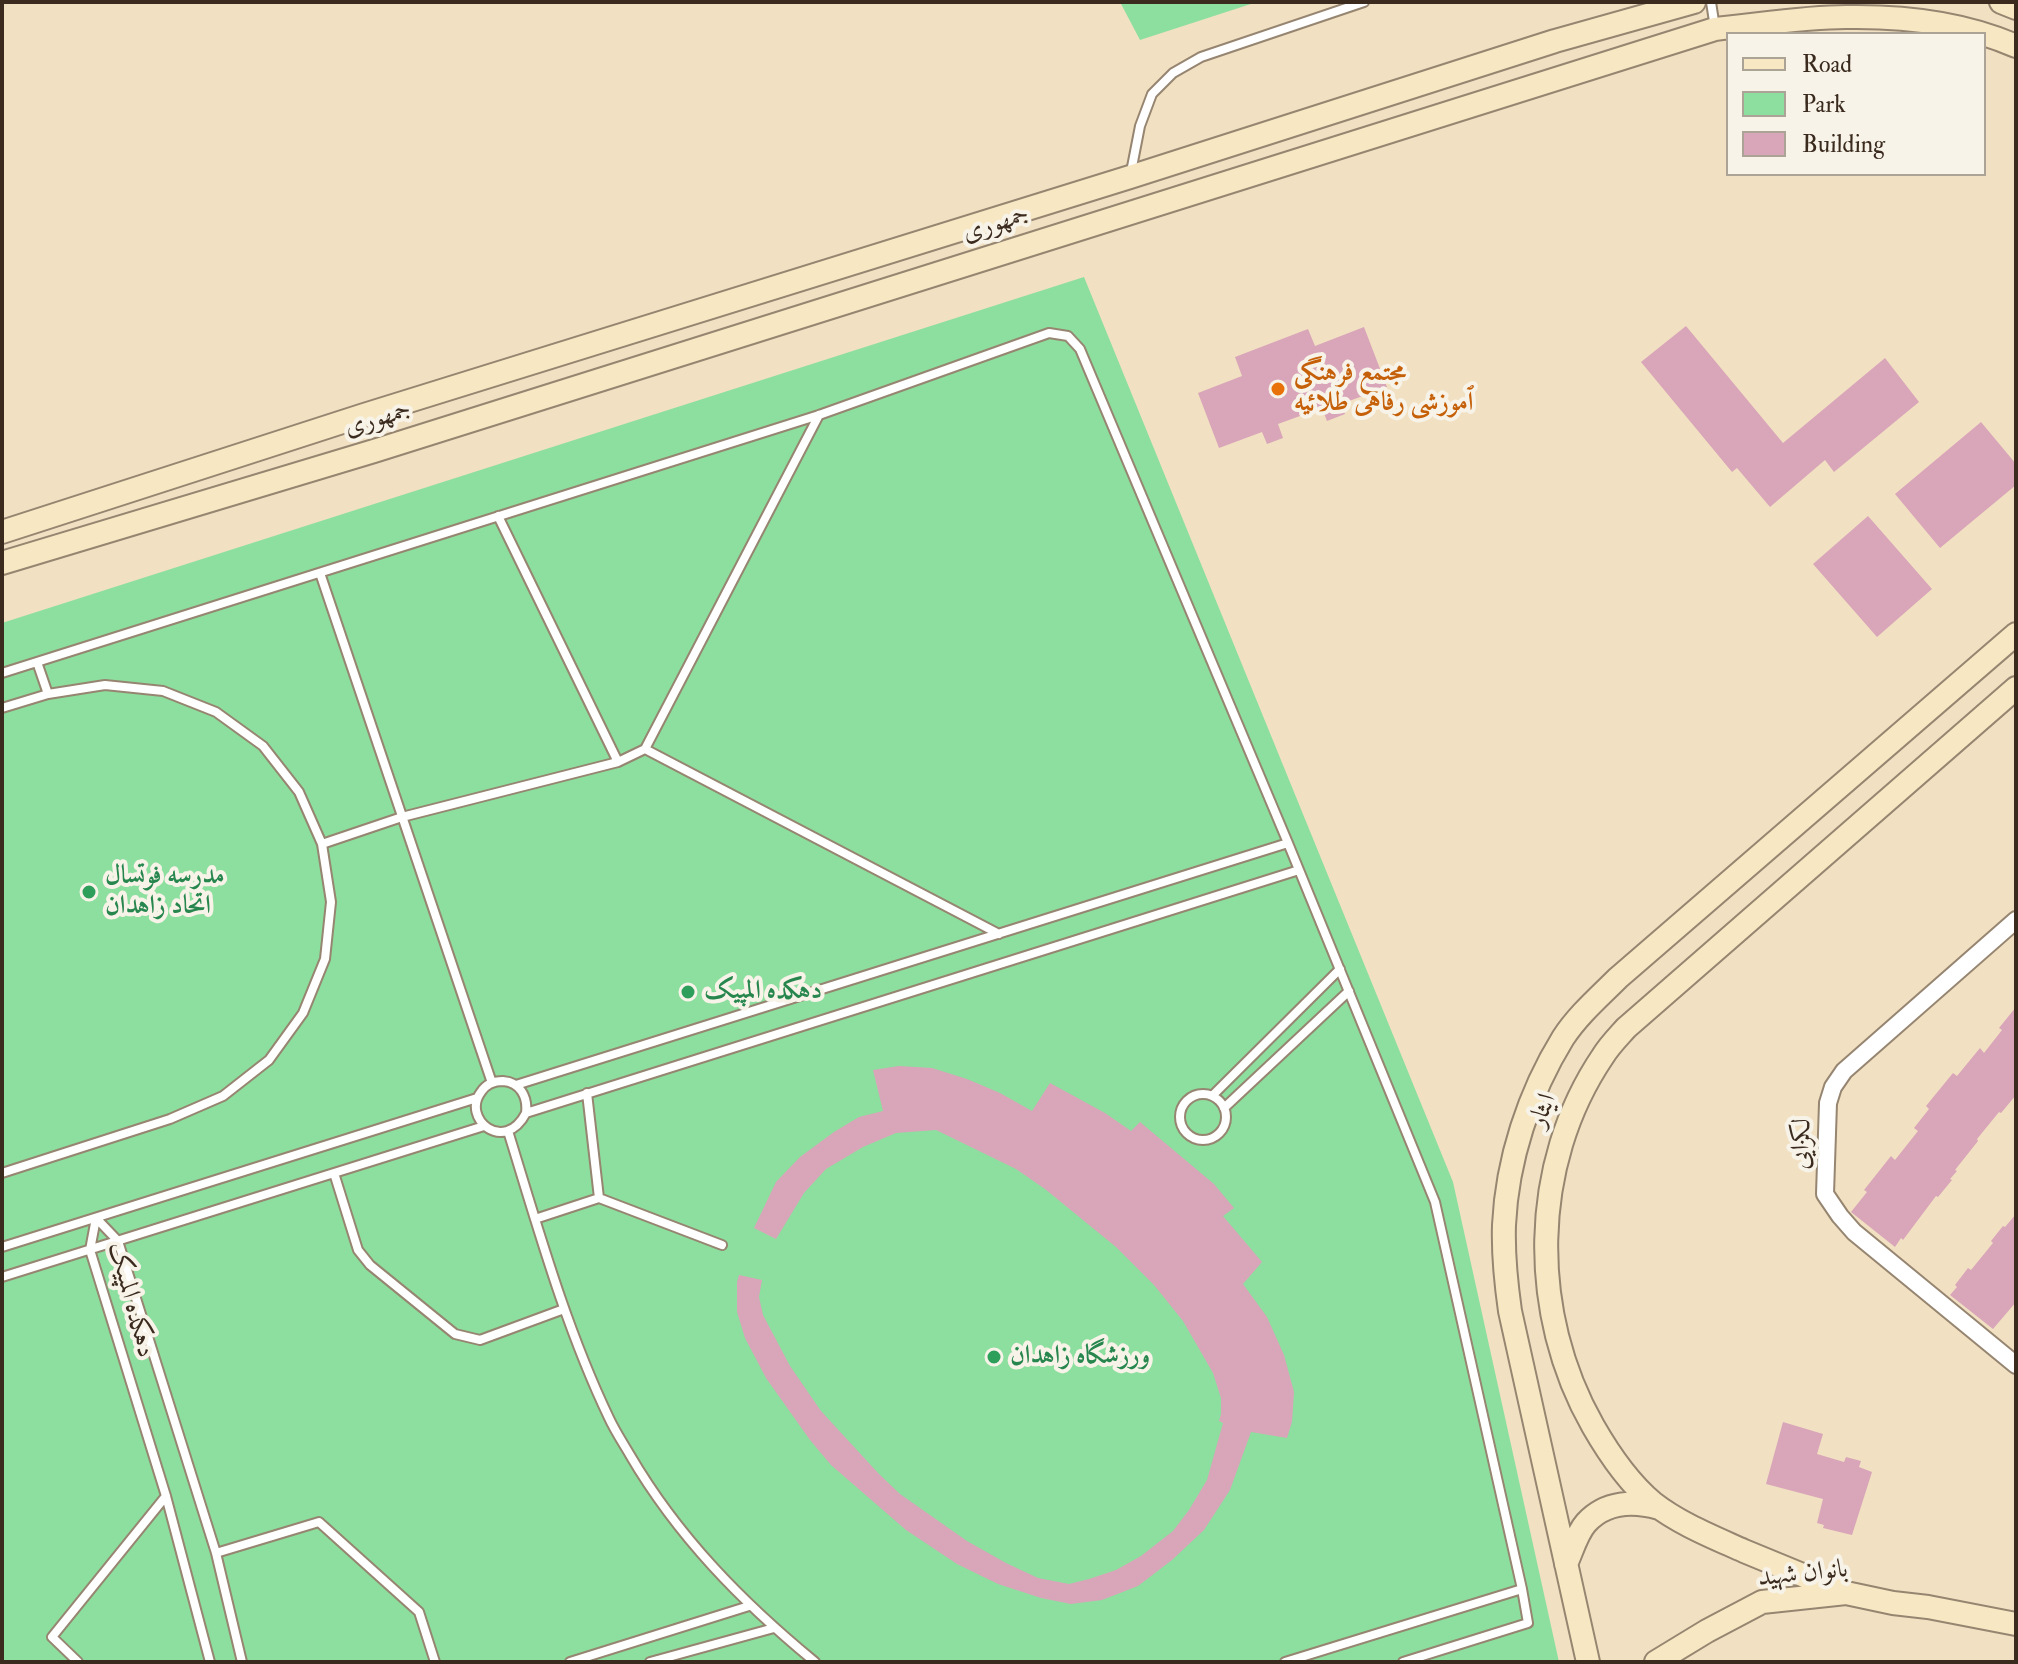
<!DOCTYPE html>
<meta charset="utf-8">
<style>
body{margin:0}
#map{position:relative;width:2018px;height:1664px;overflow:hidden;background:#f1e0c2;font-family:"IM FELL Double Pica",serif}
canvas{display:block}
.frame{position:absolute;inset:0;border:4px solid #3b2a1e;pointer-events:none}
.legend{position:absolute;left:1726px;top:32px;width:260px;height:144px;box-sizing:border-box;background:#f7f3e8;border:2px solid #aca397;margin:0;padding:10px 14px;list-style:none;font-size:24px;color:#3b2a1e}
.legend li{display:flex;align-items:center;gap:16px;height:40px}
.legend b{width:40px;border:2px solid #aca397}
</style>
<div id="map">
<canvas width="2018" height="1664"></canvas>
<div class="frame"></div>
<ul class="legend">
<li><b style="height:10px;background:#f7e8c3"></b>Road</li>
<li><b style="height:22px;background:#8ddf9f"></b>Park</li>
<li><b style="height:22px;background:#d9a5b9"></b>Building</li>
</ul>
</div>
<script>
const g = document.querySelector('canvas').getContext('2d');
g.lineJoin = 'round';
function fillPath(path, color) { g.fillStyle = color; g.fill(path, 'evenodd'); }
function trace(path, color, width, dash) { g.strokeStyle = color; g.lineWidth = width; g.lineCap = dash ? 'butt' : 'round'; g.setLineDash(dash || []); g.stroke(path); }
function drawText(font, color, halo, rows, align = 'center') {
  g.font = font + ' "IM FELL Double Pica",Amiri,serif'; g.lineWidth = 8; g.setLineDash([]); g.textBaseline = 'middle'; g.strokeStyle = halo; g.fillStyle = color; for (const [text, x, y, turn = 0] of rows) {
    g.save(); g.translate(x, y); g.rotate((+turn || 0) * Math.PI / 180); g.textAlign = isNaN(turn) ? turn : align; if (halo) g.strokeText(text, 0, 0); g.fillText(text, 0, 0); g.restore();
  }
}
const green = new Path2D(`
 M 1120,2 L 1257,2 L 1140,40 Z
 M 1084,277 L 1453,1182 L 1559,1662 L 2,1662 L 2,623 Z`);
const building = new Path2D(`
 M 1686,326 L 1783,443 L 1885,358 L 1919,402 L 1834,472 L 1825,460 L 1770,507 L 1737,468 L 1732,472 L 1641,362 Z
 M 1364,327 L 1387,387 L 1341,404 L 1345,414 L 1327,421 L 1322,408 L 1278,424 L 1283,438 L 1267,444 L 1262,432 L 1219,448 L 1198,393 L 1242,376 L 1235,357 L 1308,329 L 1315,346 Z
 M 1981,422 L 2016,464 L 2016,485 L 1940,548 L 1895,494 Z
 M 1868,516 L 1932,589 L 1877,637 L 1813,564 Z
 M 2016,1007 L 2016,1095 L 2001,1113 L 1999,1112 L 1977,1139 L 1978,1141 L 1955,1170 L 1957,1171 L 1950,1179 L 1952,1180 L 1938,1197 L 1936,1196 L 1903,1240 L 1901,1238 L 1895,1247 L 1851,1212 L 1867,1192 L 1864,1190 L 1891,1156 L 1895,1160 L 1918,1131 L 1914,1128 L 1929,1109 L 1926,1106 L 1953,1073 L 1957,1076 L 1980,1048 L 1984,1053 L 2002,1030 L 1999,1028 Z
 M 899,1066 L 932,1068 L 967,1079 L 1000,1093 L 1032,1111 L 1050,1083 L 1105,1113 L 1131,1131 L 1140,1122 L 1214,1184 L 1234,1208 L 1223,1216 L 1262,1262 L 1243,1284 L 1267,1317 L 1284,1355 L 1294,1392 L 1292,1422 L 1287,1438 L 1251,1432 L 1230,1490 L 1204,1530 L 1172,1560 L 1138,1586 L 1102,1600 L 1071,1604 L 1041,1598 L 998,1584 L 957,1564 L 906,1530 L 831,1465 L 810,1440 L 766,1378 L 745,1338 L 737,1312 L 737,1282 L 739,1275 L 762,1280 L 759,1297 L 763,1315 L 790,1366 L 821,1411 L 879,1474 L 900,1494 L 967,1541 L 1006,1563 L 1038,1578 L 1069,1584 L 1089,1579 L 1116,1570 L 1141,1556 L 1173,1531 L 1189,1510 L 1207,1480 L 1223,1423 L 1219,1421 L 1221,1414 L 1221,1398 L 1213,1373 L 1183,1321 L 1154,1285 L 1116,1247 L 1045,1189 L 1016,1169 L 936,1130 L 896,1133 L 863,1147 L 826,1169 L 804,1193 L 776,1239 L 754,1228 L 776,1182 L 800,1157 L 834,1132 L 859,1117 L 883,1111 L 873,1070 Z
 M 2016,1214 L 2016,1302 L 1993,1329 L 1950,1295 L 1957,1287 L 1955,1285 L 1968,1268 L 1971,1270 L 1993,1243 L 1991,1241 L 2003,1226 L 2005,1227 Z
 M 1783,1422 L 1823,1434 L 1817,1454 L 1844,1462 L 1846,1457 L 1861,1461 L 1859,1467 L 1872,1472 L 1852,1535 L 1823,1528 L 1824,1525 L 1817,1523 L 1823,1499 L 1766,1484 Z`);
const lane = new Path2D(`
 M 1711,2 L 1715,28
 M 1131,172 L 1140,126 L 1152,94 L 1173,73 L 1201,57 L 1364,2
 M 498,516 L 618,762
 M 320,573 L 492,1083
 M 37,662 L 48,694
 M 2,673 L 819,415 L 1049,333 L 1068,336 L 1080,349 L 1288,843 L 1435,1202 L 1522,1589 L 1528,1623 L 1403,1662
 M 2,708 L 48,694 L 105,685 L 163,691 L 216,712 L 263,746 L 299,792 L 322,844 L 331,902 L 325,959 L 303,1013 L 269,1060 L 223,1096 L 170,1119 L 2,1173
 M 645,749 L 999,934
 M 322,844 L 402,817 L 618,762 L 645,749 L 819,415
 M 516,1085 L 1288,843
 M1180 1117a23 23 0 1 1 46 0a23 23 0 1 1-46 0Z
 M 1212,1096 L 1340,969
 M 1224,1108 L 1349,991
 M 526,1113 C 528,1097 520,1082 503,1081 C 493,1081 486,1084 481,1092 C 461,1118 504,1155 526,1113 L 1299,870
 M 508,1131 C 538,1228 565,1326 609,1418 C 615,1431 623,1443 630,1455 C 678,1537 742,1602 815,1662
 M 334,1173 L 358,1250 L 370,1265 L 455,1334 L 480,1340 L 564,1309
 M 599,1198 L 722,1245
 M 96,1218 L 118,1241 L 216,1553 L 242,1662
 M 96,1218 L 90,1250 L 166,1496 L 210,1662
 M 535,1219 L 599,1198 L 587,1093
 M 2,1247 L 477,1098
 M 2,1277 L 484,1126
 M 216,1553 L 319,1522 L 419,1612 L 435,1662
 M 78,1662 L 52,1637 L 166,1496
 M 570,1662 L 749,1606
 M 650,1662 L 774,1628
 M 1285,1662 L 1522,1589`);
const street = new Path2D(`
 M 2016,920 L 1844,1071 L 1833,1087 L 1828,1103 L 1825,1194 L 1840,1216 L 1854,1232 L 2016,1365`);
const secondary = new Path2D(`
 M 2001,2 L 2016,8
 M 2,532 L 364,415 L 1130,177 L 1555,41 L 1694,2
 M 2,563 L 374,451 L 1715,29 C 1757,25 1804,17 1846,17 C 1903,16 1964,23 2016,46
 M 1566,1564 C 1572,1551 1577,1533 1586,1523 C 1606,1501 1634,1501 1659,1508
 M 1846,1593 C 1812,1579 1778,1565 1744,1551 C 1713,1537 1680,1524 1653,1503 C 1628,1482 1609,1454 1593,1426 C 1529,1314 1529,1165 1603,1056 C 1609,1046 1618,1037 1626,1028 L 2016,688
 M 1588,1662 L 1510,1311 C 1506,1283 1503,1254 1504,1225 C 1507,1160 1529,1093 1563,1038 C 1578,1015 1599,997 1618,978 L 2016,634
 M 1656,1662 L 1707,1631 L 1762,1602 L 1846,1593 L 1893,1603 L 1928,1607 L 2016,1624`);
const markers = [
 [1278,389,8,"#e8710a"],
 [89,892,8,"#2e9e5b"],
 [688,992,8,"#2e9e5b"],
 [994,1357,8,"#2e9e5b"]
];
const streetNames = [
 ["جمهوری",996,225,-18],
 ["جمهوری",378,420,-17],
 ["ایثار",1544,1111,-69],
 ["لکزایی",1803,1144,-88],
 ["دهکده المپیک",130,1300,75],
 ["بانوان شهید",1803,1575,-6]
];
const foodNames = [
 ["مجتمع فرهنگی",1294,374],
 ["ٱموزشی رفاهی طلائیه",1294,404]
];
const leisureNames = [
 ["مدرسه فوتسال",105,877],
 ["اتحاد زاهدان",105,907],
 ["دهکده المپیک",704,992],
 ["ورزشگاه زاهدان",1010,1357]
];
fillPath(green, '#8ddf9f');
fillPath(building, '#d9a5b9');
trace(lane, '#968570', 12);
trace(street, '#968570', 20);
trace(secondary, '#968570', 26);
trace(lane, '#fff', 8);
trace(street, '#fff', 16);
trace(secondary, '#f7e8c3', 22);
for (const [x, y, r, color] of markers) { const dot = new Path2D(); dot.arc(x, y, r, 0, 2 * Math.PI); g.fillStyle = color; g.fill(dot); trace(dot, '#f7f3e8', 3); }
drawText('26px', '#3b2a1e', '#f7f3e8', streetNames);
drawText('bold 26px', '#c56008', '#f7f3e8', foodNames, 'left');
drawText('bold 26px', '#27864d', '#f7f3e8', leisureNames, 'left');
</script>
